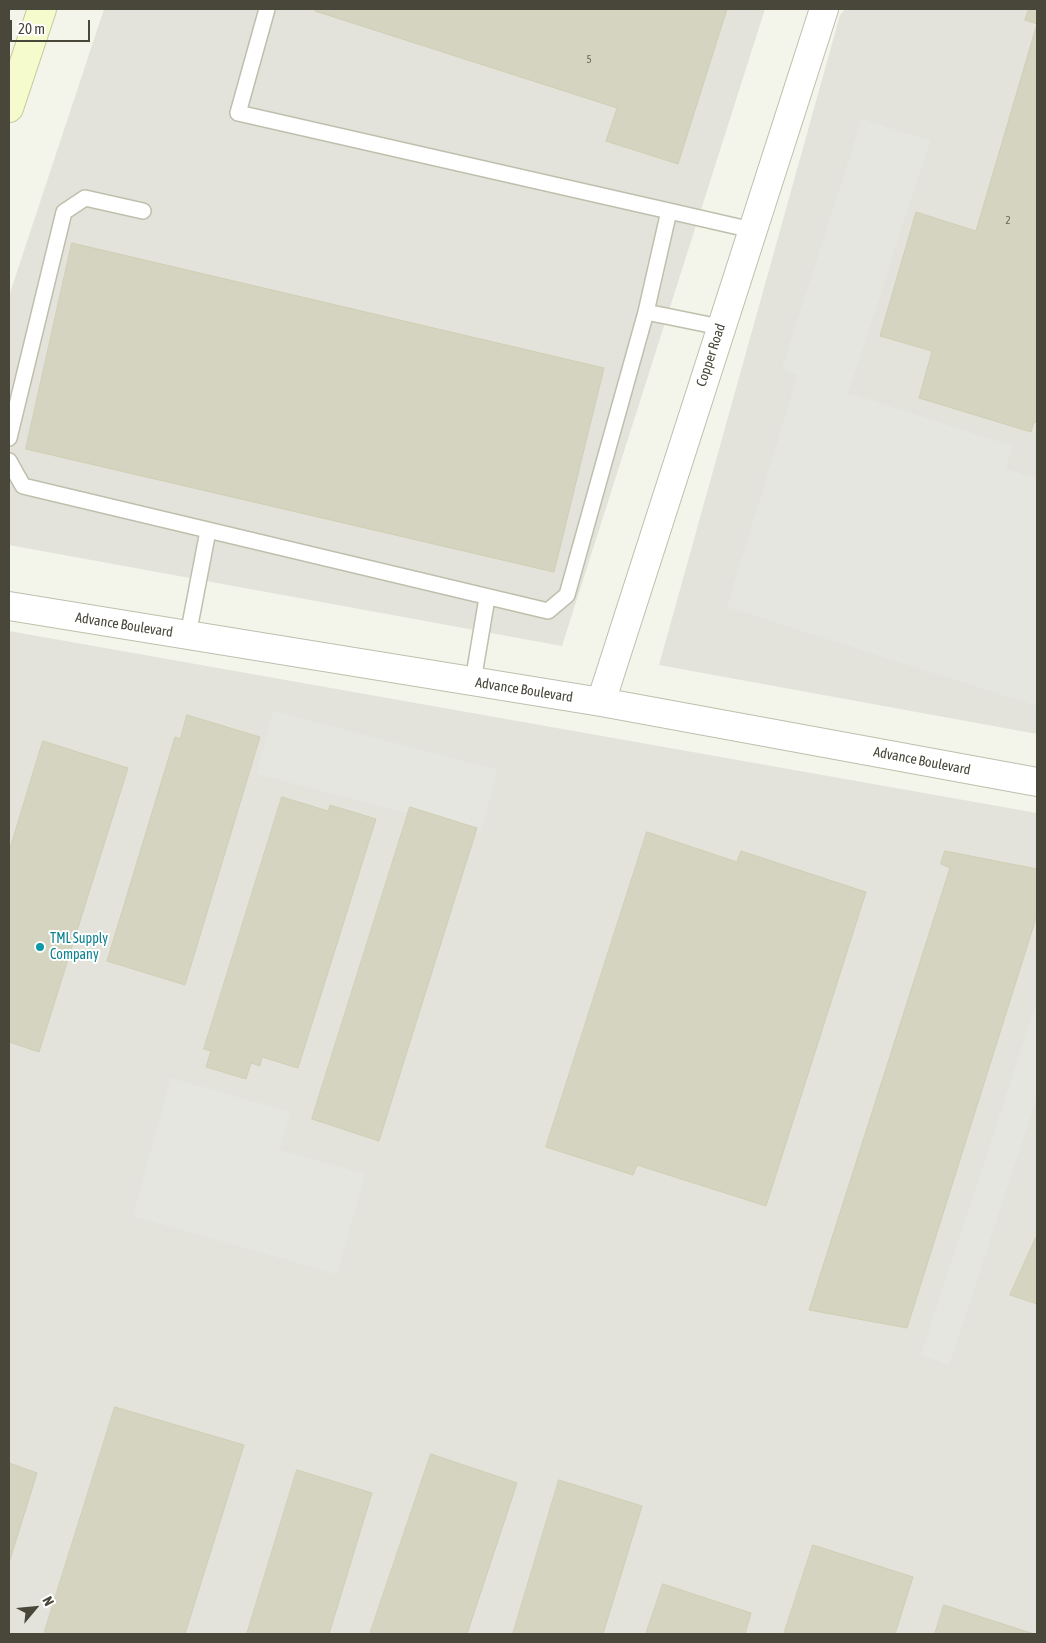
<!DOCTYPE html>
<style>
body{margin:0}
#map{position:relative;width:1046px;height:1643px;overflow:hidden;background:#f3f4ea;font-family:"Asap Condensed",sans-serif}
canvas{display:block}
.frame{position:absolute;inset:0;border:10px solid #484739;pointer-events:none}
.north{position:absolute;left:10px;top:1583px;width:50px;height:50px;-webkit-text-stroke:4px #fff;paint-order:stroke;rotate:62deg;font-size:14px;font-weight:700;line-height:20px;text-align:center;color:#484739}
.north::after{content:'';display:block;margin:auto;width:18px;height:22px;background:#484739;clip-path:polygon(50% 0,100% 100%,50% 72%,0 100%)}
.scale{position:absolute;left:10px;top:20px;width:80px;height:22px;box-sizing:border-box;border:2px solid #484739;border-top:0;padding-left:6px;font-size:15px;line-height:18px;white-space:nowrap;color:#484739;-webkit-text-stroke:4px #fff;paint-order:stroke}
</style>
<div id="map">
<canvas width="1046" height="1643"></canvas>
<div class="frame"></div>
<div class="north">N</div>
<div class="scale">20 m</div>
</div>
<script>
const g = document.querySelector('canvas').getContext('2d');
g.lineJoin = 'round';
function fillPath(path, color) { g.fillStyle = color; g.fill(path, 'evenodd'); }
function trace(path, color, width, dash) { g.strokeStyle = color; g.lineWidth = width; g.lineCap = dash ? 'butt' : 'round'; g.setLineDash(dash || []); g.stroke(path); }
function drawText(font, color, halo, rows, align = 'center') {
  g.font = font + ' "Asap Condensed",sans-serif'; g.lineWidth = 4; g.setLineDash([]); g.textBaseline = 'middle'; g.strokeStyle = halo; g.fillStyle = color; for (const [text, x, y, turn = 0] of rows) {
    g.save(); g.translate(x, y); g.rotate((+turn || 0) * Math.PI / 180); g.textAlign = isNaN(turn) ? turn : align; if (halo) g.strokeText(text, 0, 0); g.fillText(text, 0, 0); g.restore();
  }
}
const industrial = new Path2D(`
 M 104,9 L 765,9 L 562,646 L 9,545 L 9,296 Z
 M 845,9 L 1037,9 L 1037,734 L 659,665 L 840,15 Z
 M 9,631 L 1037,813 L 1037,1634 L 9,1634 Z`);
const parking = new Path2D(`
 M 862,119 L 930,141 L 848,393 L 1012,446 L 1006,469 L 1037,479 L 1037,706 L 727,607 L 798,375 L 782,369 Z
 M 273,711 L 497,770 L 481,832 L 257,774 Z
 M 1037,1002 L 1037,1097 L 949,1365 L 921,1355 Z
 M 171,1078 L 290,1112 L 279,1150 L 365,1174 L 337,1274 L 133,1216 Z`);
const building = new Path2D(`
 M 316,9 L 727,9 L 678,164 L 606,141 L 617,108 L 315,11 Z
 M 1029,9 L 1037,9 L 1037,423 L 1034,422 L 1031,432 L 919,398 L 932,351 L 880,336 L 916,212 L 976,231 L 1037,24 L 1025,20 Z
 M 72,243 L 604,368 L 554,572 L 26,449 Z
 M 187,715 L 260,737 L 185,985 L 107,961 L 175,737 L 180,739 Z
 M 43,741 L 128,768 L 39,1052 L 9,1042 L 9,852 Z
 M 282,797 L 328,811 L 330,805 L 376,819 L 298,1068 L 262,1057 L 260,1066 L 251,1063 L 246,1079 L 206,1067 L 211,1051 L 204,1049 Z
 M 410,807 L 477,828 L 379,1141 L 312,1119 Z
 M 647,832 L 737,862 L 741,851 L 866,892 L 766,1206 L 637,1165 L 633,1175 L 546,1147 Z
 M 945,851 L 1037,869 L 1037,915 L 907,1328 L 809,1310 L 950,868 L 941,864 Z
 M 1037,1235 L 1037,1304 L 1010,1295 Z
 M 115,1407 L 244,1445 L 185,1634 L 44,1634 Z
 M 431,1454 L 517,1483 L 467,1634 L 370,1634 Z
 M 9,1463 L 37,1473 L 9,1563 Z
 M 297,1470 L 372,1493 L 329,1634 L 247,1634 Z
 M 559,1480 L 642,1506 L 603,1634 L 513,1634 Z
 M 813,1545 L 913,1577 L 895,1634 L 784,1634 Z
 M 663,1584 L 751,1613 L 745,1634 L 646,1634 Z
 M 944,1605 L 1034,1634 L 935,1634 Z`);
const lane = new Path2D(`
 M 267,9 L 238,113 L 669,211
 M 720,327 L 646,312 L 669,211 L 752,230
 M 9,438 L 64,212 L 85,198 L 143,211
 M 9,461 L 23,486 L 548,611 L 567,595 L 646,312
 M 188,635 L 208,531
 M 473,681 L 487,598`);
const street = new Path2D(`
 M 9,606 L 601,702 L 1037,782
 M 601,702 L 824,9`);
const secondary = new Path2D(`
 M 9,108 L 42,9`);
const markers = [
 [40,947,5,"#0f9aa8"]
];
const numberNames = [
 ["5",589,60],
 ["2",1008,221]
];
const streetNames = [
 ["Copper Road",711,355,-72],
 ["Advance Boulevard",124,625,9],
 ["Advance Boulevard",524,690,9],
 ["Advance Boulevard",922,761,11]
];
const cultureNames = [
 ["TML Supply",50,939],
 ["Company",50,955]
];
fillPath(industrial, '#e4e3db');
fillPath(parking, '#e6e6e1');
fillPath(building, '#d5d4c0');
trace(building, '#cfcfb4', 1);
trace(lane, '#bfbfad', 18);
trace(street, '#bfbfad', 30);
trace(secondary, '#c6cb98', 30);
trace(lane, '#fff', 15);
trace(street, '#fff', 28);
trace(secondary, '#f6fbcd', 28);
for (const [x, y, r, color] of markers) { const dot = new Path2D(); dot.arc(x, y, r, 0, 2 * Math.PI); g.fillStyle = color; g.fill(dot); trace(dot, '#fff', 2); }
drawText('11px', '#6b6a5b', null, numberNames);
drawText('14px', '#484739', '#fff', streetNames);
drawText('14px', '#0d838f', '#fff', cultureNames, 'left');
</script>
